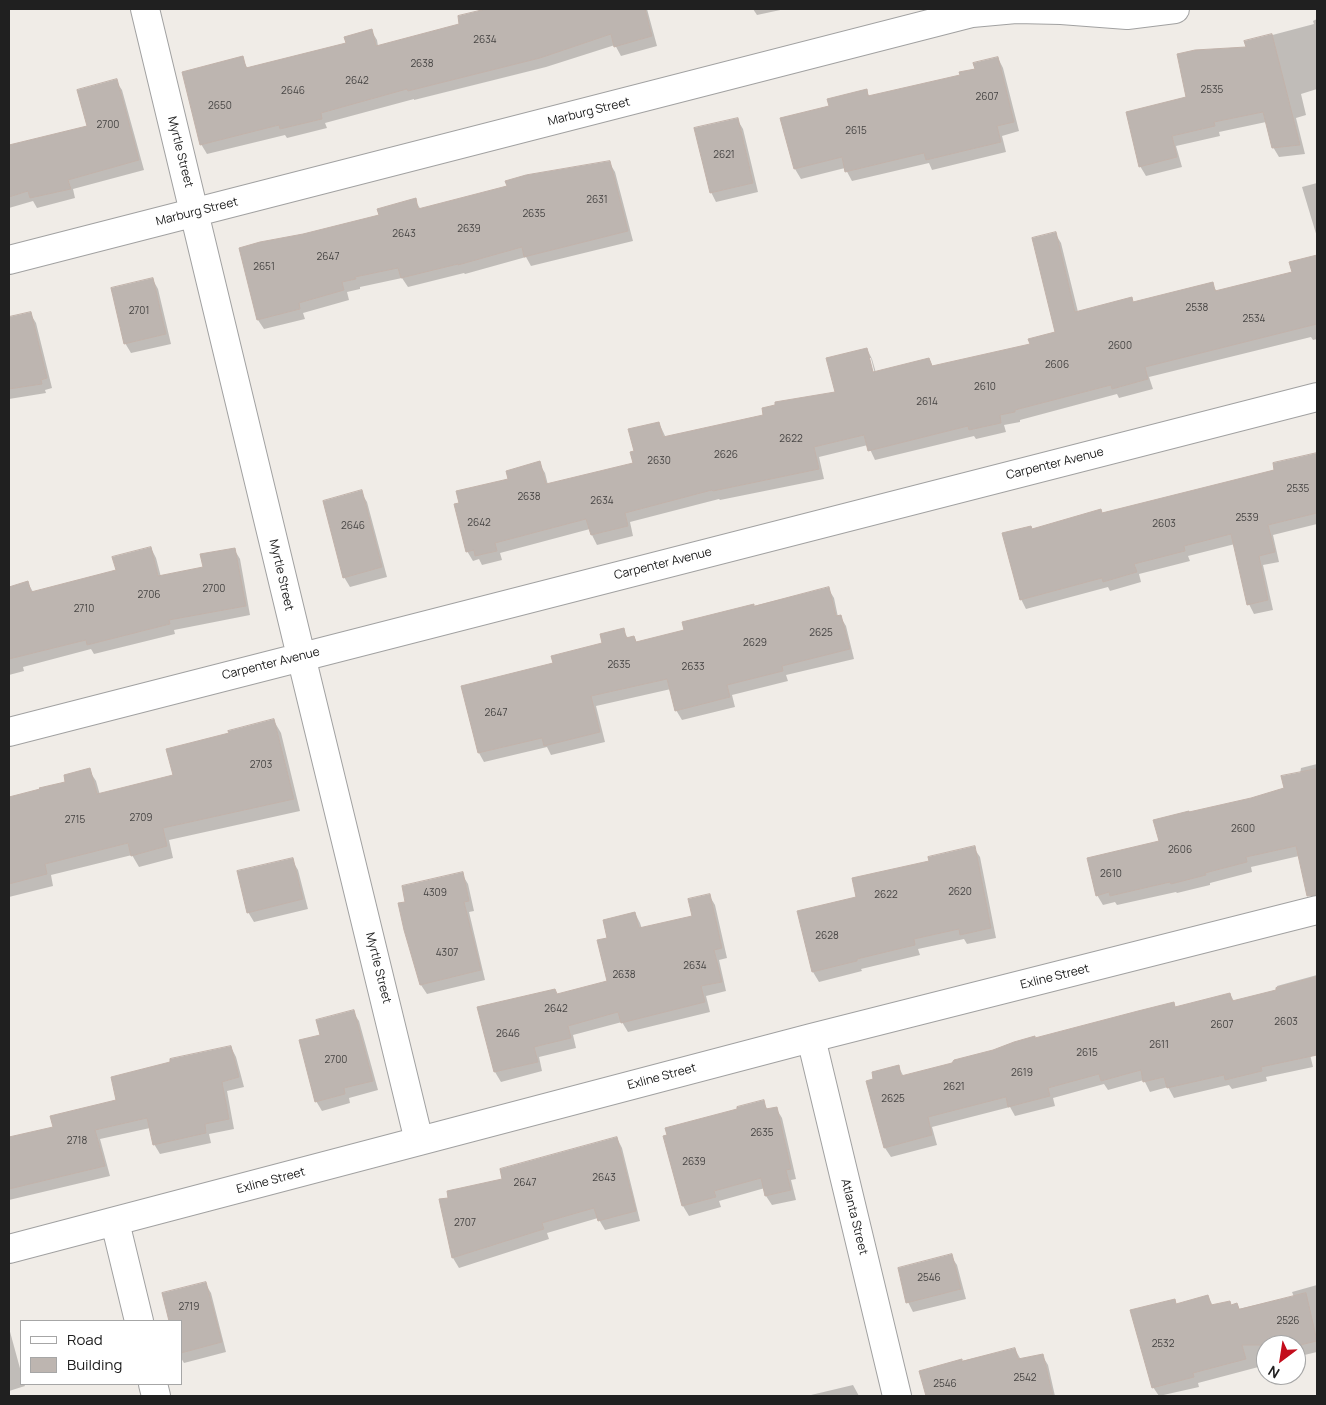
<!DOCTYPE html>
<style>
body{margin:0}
#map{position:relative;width:1326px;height:1405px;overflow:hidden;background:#f0ece7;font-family:Manrope,sans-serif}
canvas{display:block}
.frame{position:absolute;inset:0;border:10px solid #202020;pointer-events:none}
.legend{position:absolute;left:20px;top:1320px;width:162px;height:65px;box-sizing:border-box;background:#fff;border:1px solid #a6a6a6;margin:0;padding:6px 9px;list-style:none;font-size:15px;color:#202020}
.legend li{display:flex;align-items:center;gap:10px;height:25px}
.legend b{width:25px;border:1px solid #a6a6a6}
.north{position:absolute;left:1256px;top:1335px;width:50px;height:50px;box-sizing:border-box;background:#fff;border:1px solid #a6a6a6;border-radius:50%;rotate:211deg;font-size:14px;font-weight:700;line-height:20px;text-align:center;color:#202020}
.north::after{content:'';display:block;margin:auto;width:18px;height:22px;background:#c30d1c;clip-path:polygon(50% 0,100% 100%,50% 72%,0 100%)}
</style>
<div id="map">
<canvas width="1326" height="1405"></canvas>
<div class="frame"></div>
<ul class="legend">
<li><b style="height:6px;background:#fff"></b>Road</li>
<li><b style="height:14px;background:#bdb5b0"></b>Building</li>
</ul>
<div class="north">N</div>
</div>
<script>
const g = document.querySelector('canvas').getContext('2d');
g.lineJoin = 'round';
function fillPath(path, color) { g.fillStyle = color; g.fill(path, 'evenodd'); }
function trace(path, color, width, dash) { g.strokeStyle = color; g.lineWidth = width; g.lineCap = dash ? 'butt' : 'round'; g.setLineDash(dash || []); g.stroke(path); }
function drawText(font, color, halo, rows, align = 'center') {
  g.font = font + ' Manrope,sans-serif'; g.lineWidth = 4; g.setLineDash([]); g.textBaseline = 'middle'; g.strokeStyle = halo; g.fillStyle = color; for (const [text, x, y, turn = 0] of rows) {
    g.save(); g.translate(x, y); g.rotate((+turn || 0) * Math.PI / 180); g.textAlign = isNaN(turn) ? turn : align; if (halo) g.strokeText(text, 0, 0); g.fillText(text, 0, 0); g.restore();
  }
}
const shadow = new Path2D(`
 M 479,9 L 647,9 L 657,46 L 621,56 L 615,45 L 546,67 L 414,100 L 414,99 L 325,123 L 327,128 L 287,138 L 285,135 L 207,154 L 201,144 L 242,58 L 248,69 L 348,44 L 371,30 L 377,40 L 378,46 L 461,25 L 480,12 Z
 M 753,9 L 785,9 L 757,15 Z
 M 1317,19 L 1317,89 L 1301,94 L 1306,115 L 1296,118 L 1305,154 L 1279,157 L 1273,147 L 1266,122 L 1219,132 L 1220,136 L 1176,146 L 1182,167 L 1146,176 L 1140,166 L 1188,98 L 1247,48 L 1246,42 L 1314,24 L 1313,21 Z
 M 998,58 L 1003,68 L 1019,131 L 1002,136 L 1006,152 L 932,170 L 929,163 L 852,181 L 845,168 L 801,179 L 795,169 L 781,119 L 831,107 L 866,91 L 870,97 L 961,76 Z
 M 116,81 L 122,90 L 144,170 L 73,189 L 75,198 L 37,208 L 33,201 L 9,208 L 9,146 L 89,126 Z
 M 737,119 L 743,129 L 758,192 L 716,202 L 711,192 Z
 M 609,162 L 615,172 L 633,241 L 531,266 L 526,257 L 465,274 L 464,273 L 408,287 L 402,278 L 360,287 L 360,289 L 347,292 L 349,300 L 303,313 L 305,319 L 264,329 L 258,320 L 304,235 L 380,215 L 415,200 L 421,210 Z
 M 1317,183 L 1317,237 L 1302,187 Z
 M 1055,233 L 1061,243 L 1078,312 L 1134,303 L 1212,283 L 1217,292 L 1293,273 L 1291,263 L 1317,257 L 1317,339 L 1313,340 L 1311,337 L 1149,377 L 1153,389 L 1119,398 L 1117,394 L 1020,420 L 1020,422 L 1004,425 L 1006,432 L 976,439 L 974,436 L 875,460 L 868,445 L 819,457 L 824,479 L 720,500 L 719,499 L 630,522 L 633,536 L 597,545 L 592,535 L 590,529 L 500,553 L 502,560 L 482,565 L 479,559 L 473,561 L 467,551 L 510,480 L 539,463 L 545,473 L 548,485 L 635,463 L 635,452 L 659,423 L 666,438 L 765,416 L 836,393 L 867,349 L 872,359 L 876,373 L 929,359 L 933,367 L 1032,345 L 1057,333 ZM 869,358 L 871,358 L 876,378 L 873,379 Z
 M 153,280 L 158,289 L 171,344 L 131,353 L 125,343 Z
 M 30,313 L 36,323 L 52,388 L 45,390 L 46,393 L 9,399 L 9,319 Z
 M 1317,454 L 1317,524 L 1273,535 L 1279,562 L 1263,565 L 1273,610 L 1254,614 L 1249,604 L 1235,544 L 1188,556 L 1190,561 L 1139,574 L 1141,582 L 1110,591 L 1108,587 L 1026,609 L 1021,599 L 1032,530 L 1276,471 L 1274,464 Z
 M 361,492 L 367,502 L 387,577 L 350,587 L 344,577 Z
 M 151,548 L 156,558 L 161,577 L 204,568 L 234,549 L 240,559 L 250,615 L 174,630 L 175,634 L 94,654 L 91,649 L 23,667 L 24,671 L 9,675 L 9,588 L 28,583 L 33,592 L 117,571 Z
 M 828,588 L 834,598 L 838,617 L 840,616 L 846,626 L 854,659 L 786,675 L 788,681 L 732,695 L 735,707 L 682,720 L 676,710 L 671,689 L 596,706 L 605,742 L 551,755 L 547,747 L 484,762 L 479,753 L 555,664 L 604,644 L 623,630 L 628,638 L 634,637 L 637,643 L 686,631 L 755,608 Z
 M 274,721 L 281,733 L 300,811 L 169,840 L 173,858 L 139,867 L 132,855 L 51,875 L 53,886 L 9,897 L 9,799 L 67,783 L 89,770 L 96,781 L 100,795 L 174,776 L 231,734 Z
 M 1317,764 L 1317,868 L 1306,870 L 1299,856 L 1251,867 L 1252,872 L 1210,883 L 1210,885 L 1177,893 L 1176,892 L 1117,905 L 1115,902 L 1103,905 L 1097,895 L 1161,842 L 1252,799 L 1285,789 L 1300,774 L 1301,768 Z
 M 974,848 L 980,857 L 996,938 L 967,944 L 964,939 L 918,949 L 920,955 L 861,969 L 862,971 L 819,982 L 813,972 L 857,898 Z
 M 292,860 L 298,870 L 308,909 L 254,922 L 248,912 Z
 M 462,874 L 468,884 L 474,911 L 469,912 L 485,980 L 427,994 L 421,985 L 407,903 Z
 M 709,895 L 715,905 L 727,958 L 719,960 L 726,991 L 706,996 L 710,1012 L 628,1032 L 622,1022 L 573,1035 L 576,1048 L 539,1057 L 542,1071 L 501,1082 L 495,1072 L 479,1008 L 557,995 L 608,982 L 609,939 L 635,913 L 640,923 L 642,929 L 693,917 Z
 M 1317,975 L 1317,1031 L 1305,1034 L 1313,1067 L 1266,1077 L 1267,1081 L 1232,1089 L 1229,1085 L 1174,1098 L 1168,1087 L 1150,1092 L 1144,1080 L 1108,1090 L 1104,1084 L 1053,1098 L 1055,1106 L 1015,1116 L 1010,1107 L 932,1127 L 937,1145 L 891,1157 L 885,1148 L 898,1066 L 904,1077 L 1035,1040 L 1173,1004 L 1176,1008 L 1230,994 L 1234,1001 L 1278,991 L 1277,986 Z
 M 353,1012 L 359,1021 L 378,1090 L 349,1098 L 350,1103 L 322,1111 L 316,1101 L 322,1036 Z
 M 231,1047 L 236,1057 L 244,1087 L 227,1091 L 234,1129 L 209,1134 L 211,1143 L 160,1154 L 154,1144 L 150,1128 L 100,1139 L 110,1176 L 9,1200 L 9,1139 L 54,1128 L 118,1101 Z
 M 763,1102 L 768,1110 L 776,1108 L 782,1118 L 796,1179 L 791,1180 L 796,1200 L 772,1205 L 766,1196 L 765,1188 L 719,1201 L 721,1207 L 689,1216 L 683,1206 L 665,1136 Z
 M 617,1138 L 622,1148 L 640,1221 L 605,1230 L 598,1218 L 547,1233 L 549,1239 L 459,1268 L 453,1258 L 440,1200 L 450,1199 Z
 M 951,1256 L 957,1265 L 966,1299 L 913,1312 L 908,1302 Z
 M 205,1283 L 211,1293 L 226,1352 L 184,1363 L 181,1358 L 181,1321 L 170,1321 L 163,1294 Z
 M 1317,1285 L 1317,1352 L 1296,1357 L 1296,1345 L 1266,1345 L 1266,1365 L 1198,1383 L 1199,1387 L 1159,1396 L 1153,1387 L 1174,1300 L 1177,1305 L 1208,1296 L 1213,1306 L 1229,1302 L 1232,1306 L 1237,1304 L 1240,1310 L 1294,1297 L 1292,1292 Z
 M 9,1328 L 21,1372 L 21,1384 L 24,1384 L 25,1386 L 9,1391 Z
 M 1015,1349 L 1021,1360 L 1042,1355 L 1048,1365 L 1055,1396 L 927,1396 L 921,1372 Z
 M 853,1385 L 859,1396 L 812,1396 L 811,1395 Z`);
const building = new Path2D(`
 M 486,9 L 645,9 L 652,36 L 614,47 L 611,34 L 540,58 L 408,91 L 407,89 L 321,113 L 322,119 L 280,129 L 279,125 L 200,145 L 182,72 L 243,56 L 246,68 L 346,43 L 344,37 L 372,29 L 376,46 L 459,24 L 458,16 Z
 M 1272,34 L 1300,145 L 1272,148 L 1263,112 L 1214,122 L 1215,126 L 1172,136 L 1177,157 L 1139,167 L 1126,112 L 1186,97 L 1177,54 L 1195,50 L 1246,47 L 1244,41 Z
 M 998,57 L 1014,122 L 997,126 L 1001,142 L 926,160 L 924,153 L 845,172 L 842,157 L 794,169 L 780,118 L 829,106 L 827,99 L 867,89 L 868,96 L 960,75 L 959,72 L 975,69 L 973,63 Z
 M 117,79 L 139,160 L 68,180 L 71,189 L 30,198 L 28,191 L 9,197 L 9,145 L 87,126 L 77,90 Z
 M 738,118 L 753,183 L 710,193 L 694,128 Z
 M 610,161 L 628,231 L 524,257 L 522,247 L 458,265 L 458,264 L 401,278 L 398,268 L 355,277 L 356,279 L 342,282 L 344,290 L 299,303 L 300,309 L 257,320 L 239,248 L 260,242 L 303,234 L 379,215 L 377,209 L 416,198 L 418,209 L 507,186 L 505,181 L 526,175 Z
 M 1056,232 L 1075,312 L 1132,297 L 1133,302 L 1213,282 L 1215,291 L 1292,272 L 1289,262 L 1317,255 L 1317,324 L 1145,367 L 1148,379 L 1112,389 L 1111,385 L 1015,410 L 1015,412 L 1000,415 L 1001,423 L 969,430 L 968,426 L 868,451 L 864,435 L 814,447 L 819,469 L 713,491 L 712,490 L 625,513 L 628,526 L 591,535 L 586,519 L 495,543 L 497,551 L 475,556 L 474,550 L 466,552 L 454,504 L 459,503 L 456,491 L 508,479 L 506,471 L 540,461 L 546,484 L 633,463 L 630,452 L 634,451 L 628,429 L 659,422 L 663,437 L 763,415 L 762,408 L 775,405 L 775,402 L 835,392 L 826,358 L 867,348 L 873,372 L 929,358 L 932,366 L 1030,344 L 1028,339 L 1055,332 L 1032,238 Z
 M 153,278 L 166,334 L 124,344 L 111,288 Z
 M 31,312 L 47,378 L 41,380 L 42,384 L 9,389 L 9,317 Z
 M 1317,453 L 1317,513 L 1268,525 L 1275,552 L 1259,556 L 1268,600 L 1247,605 L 1231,534 L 1184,546 L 1185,551 L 1134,564 L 1137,572 L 1103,582 L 1102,578 L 1020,600 L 1002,533 L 1031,526 L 1032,529 L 1101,509 L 1102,513 L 1274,470 L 1273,463 Z
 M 362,490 L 382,567 L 343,578 L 323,501 Z
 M 151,547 L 158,576 L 203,567 L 200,554 L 235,548 L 246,606 L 169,620 L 170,624 L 87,645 L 86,640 L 9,659 L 9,587 L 28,581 L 31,592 L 116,570 L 112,557 Z
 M 829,587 L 836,616 L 841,615 L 850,649 L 782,666 L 783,671 L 727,685 L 730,697 L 675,711 L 667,679 L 591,696 L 600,732 L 544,746 L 542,738 L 478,753 L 461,686 L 553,663 L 551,656 L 602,643 L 600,634 L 624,628 L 626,638 L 634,636 L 636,642 L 684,630 L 682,622 L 754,604 L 754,606 Z
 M 274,719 L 294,799 L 163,828 L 167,846 L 131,856 L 128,843 L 45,864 L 47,874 L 9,884 L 9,797 L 40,789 L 39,788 L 65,782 L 64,775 L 90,768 L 97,794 L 173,775 L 166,749 L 229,733 L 228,731 Z
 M 1317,769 L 1317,895 L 1307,896 L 1296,846 L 1246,857 L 1247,862 L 1205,873 L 1206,875 L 1171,884 L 1170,882 L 1110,896 L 1109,892 L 1096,896 L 1087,858 L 1159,841 L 1153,820 L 1189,811 L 1189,812 L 1251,798 L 1284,788 L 1281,776 Z
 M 975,846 L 991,928 L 960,935 L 959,929 L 914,939 L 915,945 L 857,959 L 857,961 L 812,972 L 797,911 L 856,897 L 852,878 L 929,861 L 928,857 Z
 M 293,858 L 303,899 L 247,913 L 237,871 Z
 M 463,872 L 469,901 L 464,902 L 481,970 L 420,985 L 404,930 L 398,903 L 405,902 L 402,886 Z
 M 710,894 L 722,948 L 714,950 L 722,982 L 701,986 L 705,1002 L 621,1023 L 618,1012 L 568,1026 L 571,1038 L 534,1047 L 538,1062 L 494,1072 L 477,1007 L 555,989 L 557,994 L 607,981 L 597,940 L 607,938 L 603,920 L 635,912 L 639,928 L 692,916 L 688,899 Z
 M 1317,977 L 1317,1055 L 1261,1067 L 1262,1071 L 1225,1080 L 1224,1075 L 1167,1088 L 1164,1077 L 1143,1082 L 1141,1070 L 1101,1081 L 1099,1074 L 1048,1088 L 1050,1096 L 1008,1107 L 1006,1097 L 928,1117 L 932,1135 L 884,1148 L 866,1081 L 873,1079 L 872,1072 L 899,1065 L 901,1076 L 952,1063 L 954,1060 L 993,1050 L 1014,1042 L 1035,1036 L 1035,1038 L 1138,1011 L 1174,1002 L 1175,1007 L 1230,993 L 1232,1001 L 1276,990 L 1276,988 Z
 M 354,1010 L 373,1081 L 344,1088 L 345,1094 L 315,1102 L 299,1040 L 320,1035 L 316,1020 Z
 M 231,1046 L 239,1077 L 222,1082 L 229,1119 L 205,1124 L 206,1133 L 153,1145 L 147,1118 L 95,1130 L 105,1166 L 9,1189 L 9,1137 L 53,1127 L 50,1116 L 116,1100 L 111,1077 L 170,1062 L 170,1059 Z
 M 764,1100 L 766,1109 L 777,1107 L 791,1169 L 786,1170 L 791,1190 L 765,1196 L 761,1178 L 714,1191 L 716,1197 L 682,1206 L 663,1136 L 667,1135 L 665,1128 L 737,1109 L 737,1107 Z
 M 617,1137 L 636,1211 L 598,1221 L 594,1208 L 542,1223 L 544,1229 L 452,1258 L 439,1199 L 448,1198 L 447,1191 L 502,1179 L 500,1169 Z
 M 952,1254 L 961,1289 L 906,1303 L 898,1268 Z
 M 206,1282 L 222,1342 L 181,1353 L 181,1321 L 169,1321 L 162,1293 Z
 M 1306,1293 L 1317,1341 L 1300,1345 L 1242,1345 L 1246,1359 L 1193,1373 L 1194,1377 L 1152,1388 L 1130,1310 L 1175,1299 L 1176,1304 L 1208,1295 L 1211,1305 L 1230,1301 L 1231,1305 L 1237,1303 L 1239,1309 Z
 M 1015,1348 L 1018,1359 L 1043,1354 L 1053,1396 L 926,1396 L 919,1371 L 962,1359 L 962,1361 Z`);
const minor = new Path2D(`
 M 145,9 L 301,656 L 419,1141
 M 9,260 L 972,13 L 1016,9 L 1061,10 L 1127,15 L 1175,9
 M 9,732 L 1317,397
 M 811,1038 L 897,1396
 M 115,1222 L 139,1321
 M 9,1249 L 811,1038 L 1317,910
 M 153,1384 L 156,1396`);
const numberNames = [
 ["2634",485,40],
 ["2638",422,64],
 ["2642",357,81],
 ["2535",1212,90],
 ["2646",293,91],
 ["2607",987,97],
 ["2650",220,106],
 ["2700",108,125],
 ["2615",856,131],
 ["2621",724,155],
 ["2631",597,200],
 ["2635",534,214],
 ["2639",469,229],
 ["2643",404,234],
 ["2647",328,257],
 ["2651",264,267],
 ["2538",1197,308],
 ["2701",139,311],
 ["2534",1254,319],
 ["2600",1120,346],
 ["2606",1057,365],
 ["2610",985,387],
 ["2614",927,402],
 ["2622",791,439],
 ["2626",726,455],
 ["2630",659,461],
 ["2535",1298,489],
 ["2638",529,497],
 ["2634",602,501],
 ["2539",1247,518],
 ["2642",479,523],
 ["2603",1164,524],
 ["2646",353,526],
 ["2700",214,589],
 ["2706",149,595],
 ["2710",84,609],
 ["2625",821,633],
 ["2629",755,643],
 ["2635",619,665],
 ["2633",693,667],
 ["2647",496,713],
 ["2703",261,765],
 ["2709",141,818],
 ["2715",75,820],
 ["2600",1243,829],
 ["2606",1180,850],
 ["2610",1111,874],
 ["2620",960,892],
 ["4309",435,893],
 ["2622",886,895],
 ["2628",827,936],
 ["4307",447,953],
 ["2634",695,966],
 ["2638",624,975],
 ["2642",556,1009],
 ["2603",1286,1022],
 ["2607",1222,1025],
 ["2646",508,1034],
 ["2611",1159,1045],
 ["2615",1087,1053],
 ["2700",336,1060],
 ["2619",1022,1073],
 ["2621",954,1087],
 ["2625",893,1099],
 ["2635",762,1133],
 ["2718",77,1141],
 ["2639",694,1162],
 ["2643",604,1178],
 ["2647",525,1183],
 ["2707",465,1223],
 ["2546",929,1278],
 ["2719",189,1307],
 ["2526",1288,1321],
 ["2532",1163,1344],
 ["2542",1025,1378],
 ["2546",945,1384]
];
const streetNames = [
 ["Marburg Street",589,112,-14],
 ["Myrtle Street",180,152,76],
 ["Marburg Street",197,212,-14],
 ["Carpenter Avenue",1055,464,-14],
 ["Carpenter Avenue",663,564,-14],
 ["Myrtle Street",281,575,77],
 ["Carpenter Avenue",271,664,-14],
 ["Myrtle Street",378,968,76],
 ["Exline Street",1055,977,-14],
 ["Exline Street",662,1077,-15],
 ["Exline Street",271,1181,-15],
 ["Atlanta Street",854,1217,76]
];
fillPath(shadow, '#0003');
fillPath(building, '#bdb5b0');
trace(building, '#c1b2aa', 1);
trace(minor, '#a1a1a1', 30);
trace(minor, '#fff', 28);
drawText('10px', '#474544', null, numberNames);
drawText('12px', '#202020', '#fff', streetNames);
</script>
